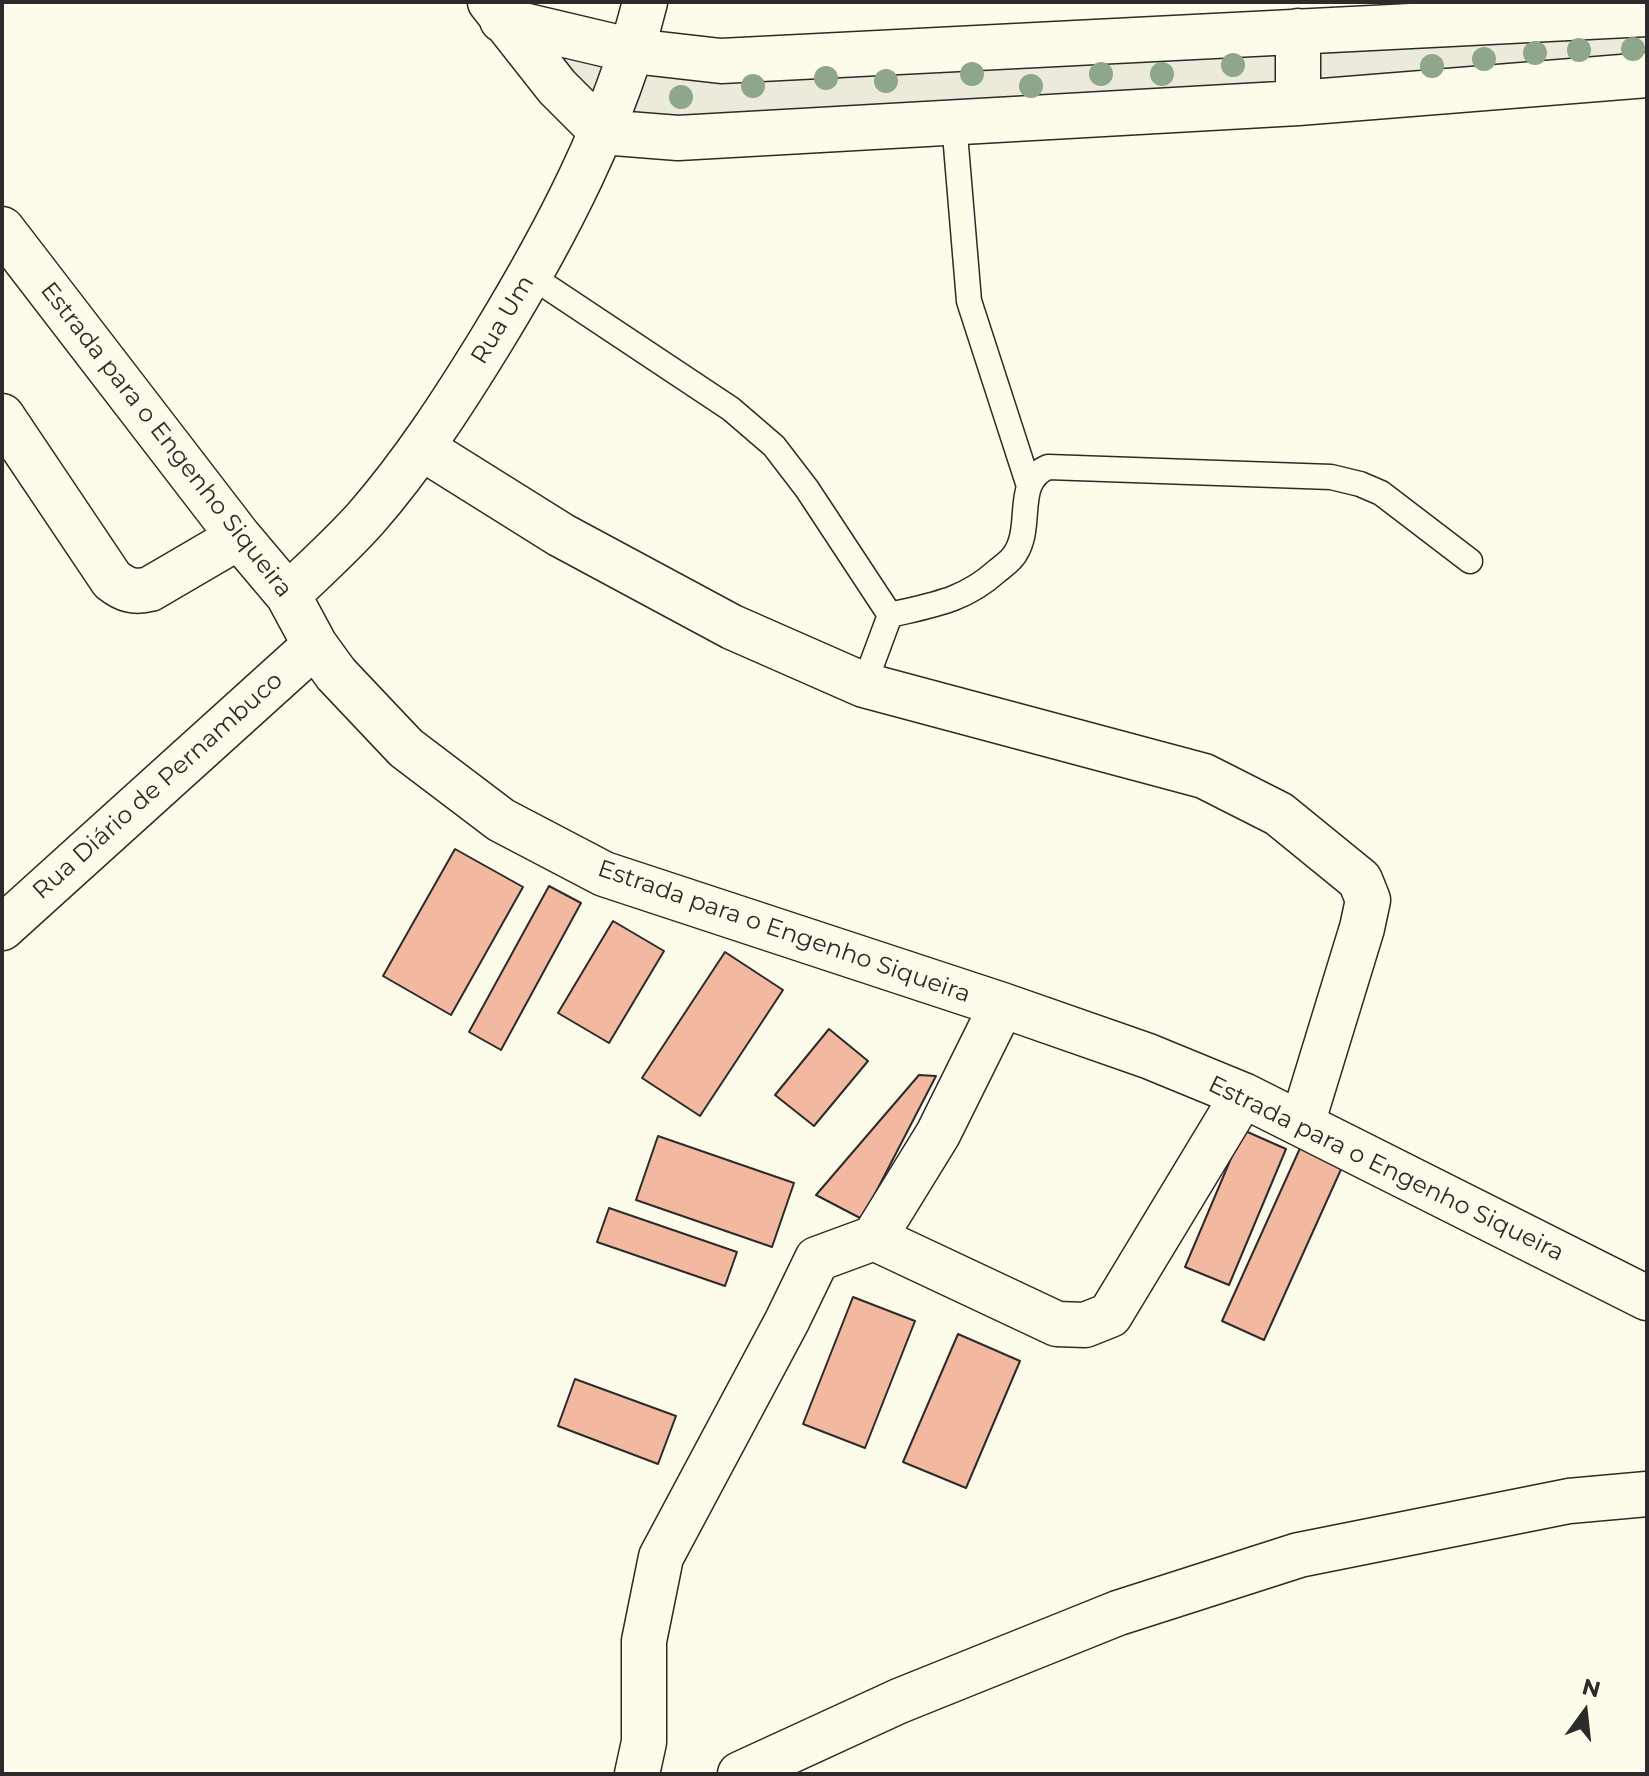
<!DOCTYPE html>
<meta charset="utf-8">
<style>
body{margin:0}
#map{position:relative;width:1649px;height:1776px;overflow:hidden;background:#fdfbea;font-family:Montserrat,sans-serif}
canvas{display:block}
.frame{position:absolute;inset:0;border:4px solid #2b2b2b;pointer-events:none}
.north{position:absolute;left:1545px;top:1672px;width:80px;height:80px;-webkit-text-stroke:6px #fdfbea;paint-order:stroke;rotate:15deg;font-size:22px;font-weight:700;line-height:32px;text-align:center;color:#2b2b2b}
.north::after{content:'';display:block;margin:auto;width:28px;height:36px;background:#2b2b2b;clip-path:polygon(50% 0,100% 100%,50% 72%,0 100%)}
</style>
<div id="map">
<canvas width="1649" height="1776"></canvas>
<div class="frame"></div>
<div class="north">N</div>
</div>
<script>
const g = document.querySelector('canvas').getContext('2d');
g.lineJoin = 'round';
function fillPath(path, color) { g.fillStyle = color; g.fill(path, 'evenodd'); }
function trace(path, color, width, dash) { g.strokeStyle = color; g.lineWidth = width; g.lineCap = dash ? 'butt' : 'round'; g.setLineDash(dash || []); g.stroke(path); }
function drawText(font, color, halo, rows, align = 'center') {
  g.font = font + ' Montserrat,sans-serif'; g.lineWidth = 6; g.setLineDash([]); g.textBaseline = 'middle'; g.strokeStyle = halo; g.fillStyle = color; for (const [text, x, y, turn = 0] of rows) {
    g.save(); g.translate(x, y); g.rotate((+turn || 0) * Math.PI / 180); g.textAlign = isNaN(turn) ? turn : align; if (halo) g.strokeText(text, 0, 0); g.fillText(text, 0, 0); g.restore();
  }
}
const green = new Path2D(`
 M 1647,14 L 1647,75 L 602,132 L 502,20 L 633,51 Z`);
const building = new Path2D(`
 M 455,849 L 523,887 L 451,1015 L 383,976 Z
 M 549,886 L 581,903 L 501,1050 L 469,1032 Z
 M 613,921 L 664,951 L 609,1043 L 558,1013 Z
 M 725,952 L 783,990 L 700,1116 L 642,1078 Z
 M 829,1029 L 868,1061 L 814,1126 L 775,1095 Z
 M 919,1075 L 936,1076 L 862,1219 L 816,1195 Z
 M 1243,1130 L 1286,1149 L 1229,1285 L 1185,1267 Z
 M 658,1136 L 794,1183 L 772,1247 L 636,1200 Z
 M 1301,1146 L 1343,1165 L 1264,1340 L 1222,1321 Z
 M 609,1208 L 737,1252 L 725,1286 L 597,1242 Z
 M 853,1297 L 915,1321 L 865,1448 L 803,1424 Z
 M 958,1334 L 1020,1361 L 966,1488 L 903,1462 Z
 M 575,1379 L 676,1416 L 658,1464 L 558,1426 Z`);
const lane = new Path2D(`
 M 954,122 L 969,301 L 1028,483
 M 531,276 L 731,409 L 774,446 L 807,489 L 890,615 L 864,685
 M 890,615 C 932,605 964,601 997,571 C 1003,566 1011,561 1015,554 C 1034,525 1013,482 1048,467 L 1331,477 L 1360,484 L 1381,493 L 1470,561`);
const street = new Path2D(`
 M 490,2 L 557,87 L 602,132 L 678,138 L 1298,103 L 1647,75
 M 502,20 L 633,51 L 721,61 L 1647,14
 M 1298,31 L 1298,103
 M 2,229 L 239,537 L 288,595 L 315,645 L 336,674 L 406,748 L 501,820 L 604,874 L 1002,1005 L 1148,1056 L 1243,1095 L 1647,1298
 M 2,416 L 112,580 C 125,590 134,593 150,589 L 239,537
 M 422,448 L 561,535 L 732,627 L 864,685 L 1204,776 L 1279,814 L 1360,880 L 1368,900 L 1362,928 L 1302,1124
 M 288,595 C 314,570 342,545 366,518 C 414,463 454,401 492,339 C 556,234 615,122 645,2
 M 2,928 L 315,645
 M 874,1238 L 1057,1324 L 1085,1325 L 1110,1315 L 1243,1095
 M 637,1774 L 644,1742 L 644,1641 L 661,1557 L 787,1321 L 817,1259 L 874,1238 L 938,1134 L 1002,1005
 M 740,1774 L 899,1701 L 1118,1613 L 1299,1555 L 1569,1501 L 1647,1494`);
const trees = [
 [1633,49],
 [1579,50],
 [1535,53],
 [1484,59],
 [1233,65],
 [1432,66],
 [972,74],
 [1101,74],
 [1162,74],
 [826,78],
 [886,81],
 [753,86],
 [1031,86],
 [681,97]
];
const streetNames = [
 ["Rua Um",503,320,-59],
 ["Estrada para o Engenho Siqueira",166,440,52],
 ["Rua Diário de Pernambuco",158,786,-42],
 ["Estrada para o Engenho Siqueira",784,932,19],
 ["Estrada para o Engenho Siqueira",1386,1169,26]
];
fillPath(green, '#ecebdb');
trace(green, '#74746e', 2);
fillPath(building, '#f2b8a0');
trace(building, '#2b2b2b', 2);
trace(lane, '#2b2b2b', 27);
trace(street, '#2b2b2b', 47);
trace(lane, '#fdfbea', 24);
trace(street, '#fdfbea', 44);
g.fillStyle = '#8ea78a';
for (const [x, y] of trees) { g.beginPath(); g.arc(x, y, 12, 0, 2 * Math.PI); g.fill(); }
drawText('24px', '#2b2b2b', '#fdfbea', streetNames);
</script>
